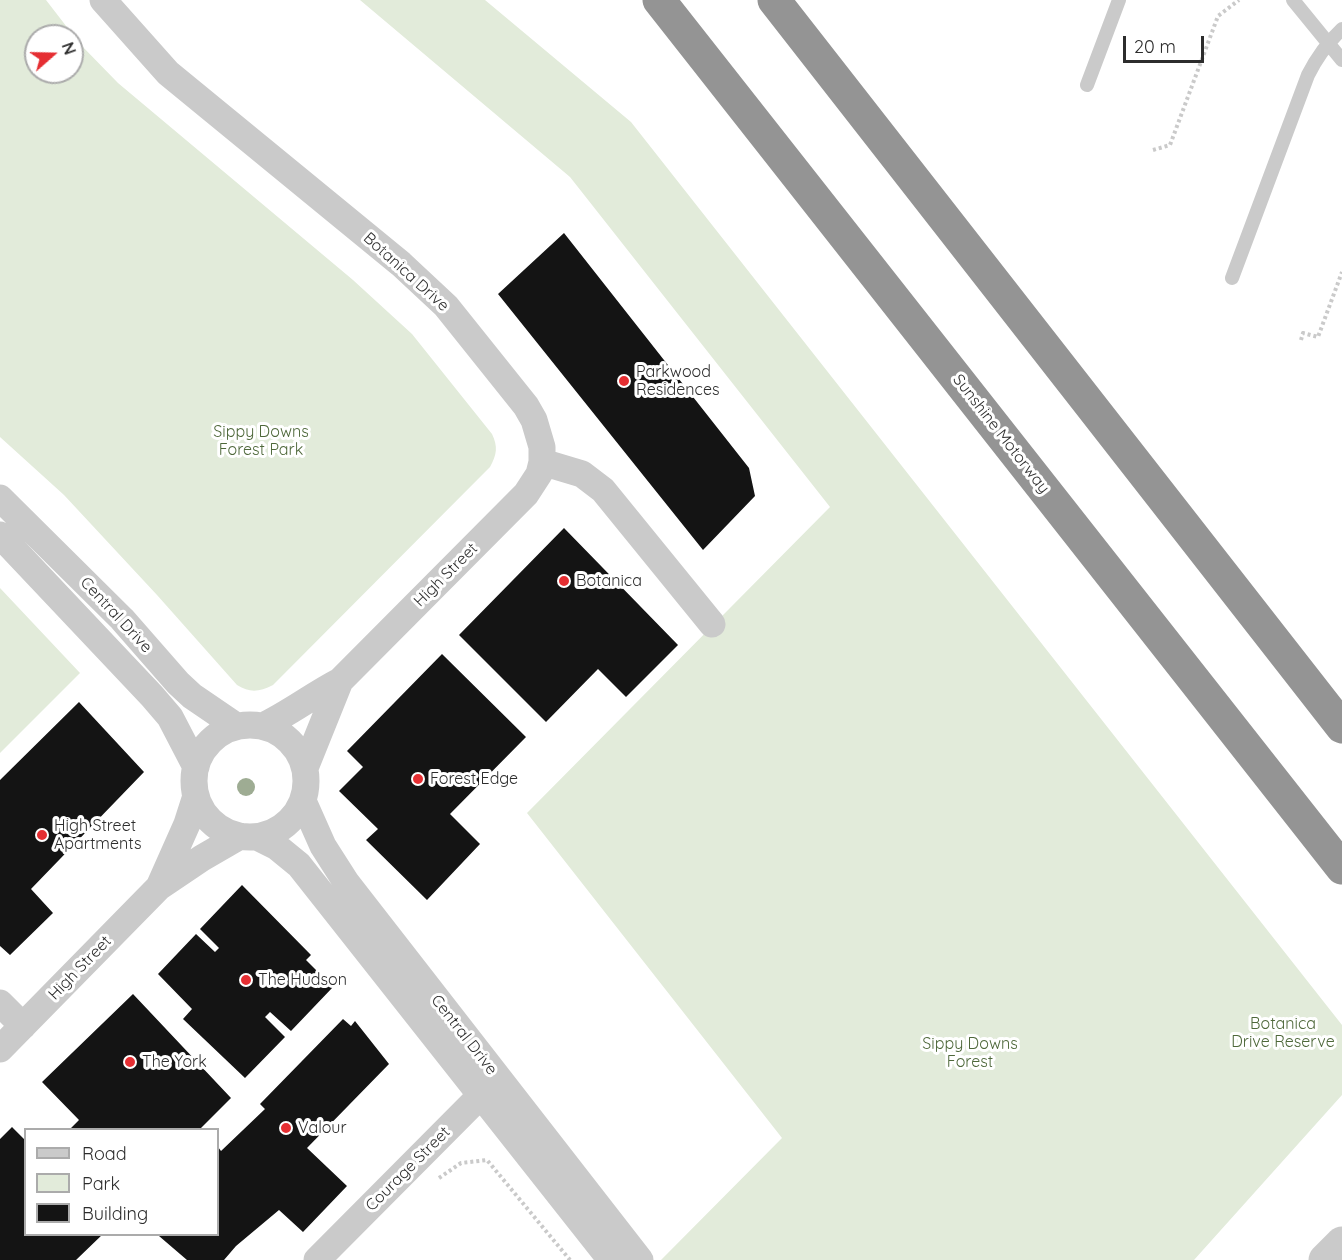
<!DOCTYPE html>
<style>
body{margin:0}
#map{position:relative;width:1342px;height:1260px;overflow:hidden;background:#fff;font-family:Quicksand,sans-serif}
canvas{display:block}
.legend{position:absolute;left:24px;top:1128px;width:195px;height:108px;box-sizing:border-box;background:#fff;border:2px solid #ababab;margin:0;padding:8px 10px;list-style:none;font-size:18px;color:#2d2d2d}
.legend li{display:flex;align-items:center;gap:12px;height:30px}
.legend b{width:30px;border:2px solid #ababab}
.north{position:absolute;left:24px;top:24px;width:60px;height:60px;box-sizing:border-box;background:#fff;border:2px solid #ababab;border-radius:50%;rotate:70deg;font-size:16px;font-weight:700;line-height:24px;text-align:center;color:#2d2d2d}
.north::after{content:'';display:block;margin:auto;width:21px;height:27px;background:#e52e32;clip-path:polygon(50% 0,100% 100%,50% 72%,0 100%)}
.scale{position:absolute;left:1123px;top:36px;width:81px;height:27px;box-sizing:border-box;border:3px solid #2d2d2d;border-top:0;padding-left:8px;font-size:18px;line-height:21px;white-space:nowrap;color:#2d2d2d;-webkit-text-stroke:4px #fff;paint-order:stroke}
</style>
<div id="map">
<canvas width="1342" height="1260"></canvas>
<ul class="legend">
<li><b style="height:8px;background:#cacaca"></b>Road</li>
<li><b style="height:16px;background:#e2ebda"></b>Park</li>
<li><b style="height:16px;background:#141414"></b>Building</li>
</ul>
<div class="north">N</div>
<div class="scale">20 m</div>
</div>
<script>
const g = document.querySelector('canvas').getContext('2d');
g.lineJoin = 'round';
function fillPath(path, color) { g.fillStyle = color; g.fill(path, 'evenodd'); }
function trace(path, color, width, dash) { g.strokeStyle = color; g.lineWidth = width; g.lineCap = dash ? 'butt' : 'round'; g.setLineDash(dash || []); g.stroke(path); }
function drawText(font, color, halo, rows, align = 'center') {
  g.font = font + ' Quicksand,sans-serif'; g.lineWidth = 6; g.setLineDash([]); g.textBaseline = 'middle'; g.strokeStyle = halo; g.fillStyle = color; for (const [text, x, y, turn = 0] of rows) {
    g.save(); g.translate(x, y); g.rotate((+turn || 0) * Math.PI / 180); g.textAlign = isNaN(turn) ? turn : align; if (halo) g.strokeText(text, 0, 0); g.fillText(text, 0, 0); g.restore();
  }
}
const green = new Path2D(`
 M 0,0 L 46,0 L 80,44 L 118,83 L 353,280 L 412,334 L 492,434 C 498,447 497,454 490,467 L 273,685 C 259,692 250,693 237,685 L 157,595 L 64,495 L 0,437 ZM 36,36 L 72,36 L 72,72 L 36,72 Z
 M 360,0 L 485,0 L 631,122 L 1342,1025 L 1342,1095 L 1194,1260 L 661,1260 L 782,1138 L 527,813 L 830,507 L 570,177 Z
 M 0,588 L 80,673 L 0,753 Z`);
const building = new Path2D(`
 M 564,233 L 749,468 L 755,496 L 703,550 L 498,294 Z
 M 564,528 L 678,645 L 626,697 L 598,669 L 546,722 L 459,635 Z
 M 442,654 L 526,737 L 450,814 L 480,844 L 427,900 L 366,840 L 378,829 L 339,791 L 363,767 L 347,751 Z
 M 79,702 L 144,772 L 31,889 L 53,913 L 10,955 L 0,946 L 0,780 Z
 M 242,885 L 311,955 L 306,960 L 333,987 L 291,1031 L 270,1012 L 265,1017 L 285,1037 L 245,1078 L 183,1019 L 192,1009 L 158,974 L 196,934 L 215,952 L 219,948 L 200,929 Z
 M 133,994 L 231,1098 L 199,1130 L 69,1130 L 79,1120 L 42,1082 Z
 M 343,1019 L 351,1026 L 355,1021 L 389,1064 L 307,1148 L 347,1186 L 303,1232 L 279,1210 L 236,1246 L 224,1260 L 187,1260 L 159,1236 L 218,1234 L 218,1147 L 221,1151 L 265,1109 L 260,1104 Z
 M 12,1127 L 26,1141 L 26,1234 L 103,1234 L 76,1260 L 0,1260 L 0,1139 Z`);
const path = new Path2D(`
 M 1153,150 L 1170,145 L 1218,16 L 1239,0
 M 1301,340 L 1303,333 L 1318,337 L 1342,272
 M 439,1178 L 461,1163 L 487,1160 L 570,1260`);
const service = new Path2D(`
 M 1293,0 L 1342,60
 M 1087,85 L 1119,0
 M 1232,278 L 1308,75 C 1317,57 1327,43 1342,29`);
const minor = new Path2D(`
 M 103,0 L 168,73 L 401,264 L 446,306 L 526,406 L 534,420 L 542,447 L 542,462 L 539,474 L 526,494 L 340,681 C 313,695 290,713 263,726
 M 542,462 L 582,474 L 603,490 L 712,624
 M 0,498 L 122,619 L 178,683 L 192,696 L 236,726
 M 0,535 L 152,696 L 170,717 L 196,767
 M194 781a56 56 0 1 1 112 0a56 56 0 1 1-112 0Z
 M 305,768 L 340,681
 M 303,801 L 323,846 L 346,882 L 640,1260
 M 257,837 L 277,847 L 299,865 L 611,1260
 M 159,887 L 187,824 L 196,796
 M 0,1003 L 23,1026
 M 0,1049 L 159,887 L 202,858 L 240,836
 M 317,1260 L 493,1083`);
const tertiary = new Path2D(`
 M 1325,1260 L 1342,1243`);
const motorway = new Path2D(`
 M 659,0 L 1342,868
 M 774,0 L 1342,727`);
const trees = [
 [246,787]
];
const markers = [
 [624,381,6,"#e52e32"],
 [564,581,6,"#e52e32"],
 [418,779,6,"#e52e32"],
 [42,835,6,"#e52e32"],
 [246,980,6,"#e52e32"],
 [130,1062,6,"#e52e32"],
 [286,1128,6,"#e52e32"]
];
const streetNames = [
 ["Botanica Drive",406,272,42],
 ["Sunshine Motorway",1001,434,52],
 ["High Street",446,575,-45],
 ["Central Drive",116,615,47],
 ["High Street",80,968,-46],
 ["Central Drive",464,1035,52],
 ["Courage Street",408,1169,-45]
];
const poiNames = [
 ["Parkwood",636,372],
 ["Residences",636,390],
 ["Botanica",576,581],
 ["Forest Edge",430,779],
 ["High Street",54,826],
 ["Apartments",54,844],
 ["The Hudson",258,980],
 ["The York",142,1062],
 ["Valour",298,1128]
];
const parkNames = [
 ["Sippy Downs",261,432],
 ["Forest Park",261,450],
 ["Botanica",1283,1024],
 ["Drive Reserve",1283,1042],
 ["Sippy Downs",970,1044],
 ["Forest",970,1062]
];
fillPath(green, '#e2ebda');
fillPath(building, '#141414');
trace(path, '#cacaca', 4, [3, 3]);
trace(service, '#cacaca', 14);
trace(minor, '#cacaca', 27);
trace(tertiary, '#cacaca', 33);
trace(motorway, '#949494', 33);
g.fillStyle = '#9eac93';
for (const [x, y] of trees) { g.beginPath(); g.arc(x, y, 9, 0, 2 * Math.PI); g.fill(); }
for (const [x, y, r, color] of markers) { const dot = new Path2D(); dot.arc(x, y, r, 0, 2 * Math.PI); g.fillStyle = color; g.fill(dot); trace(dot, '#fff', 2); }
drawText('16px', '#2d2d2d', '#fff', streetNames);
drawText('16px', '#2d2d2d', '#fff', poiNames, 'left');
drawText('16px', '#4e683a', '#fff', parkNames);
</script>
